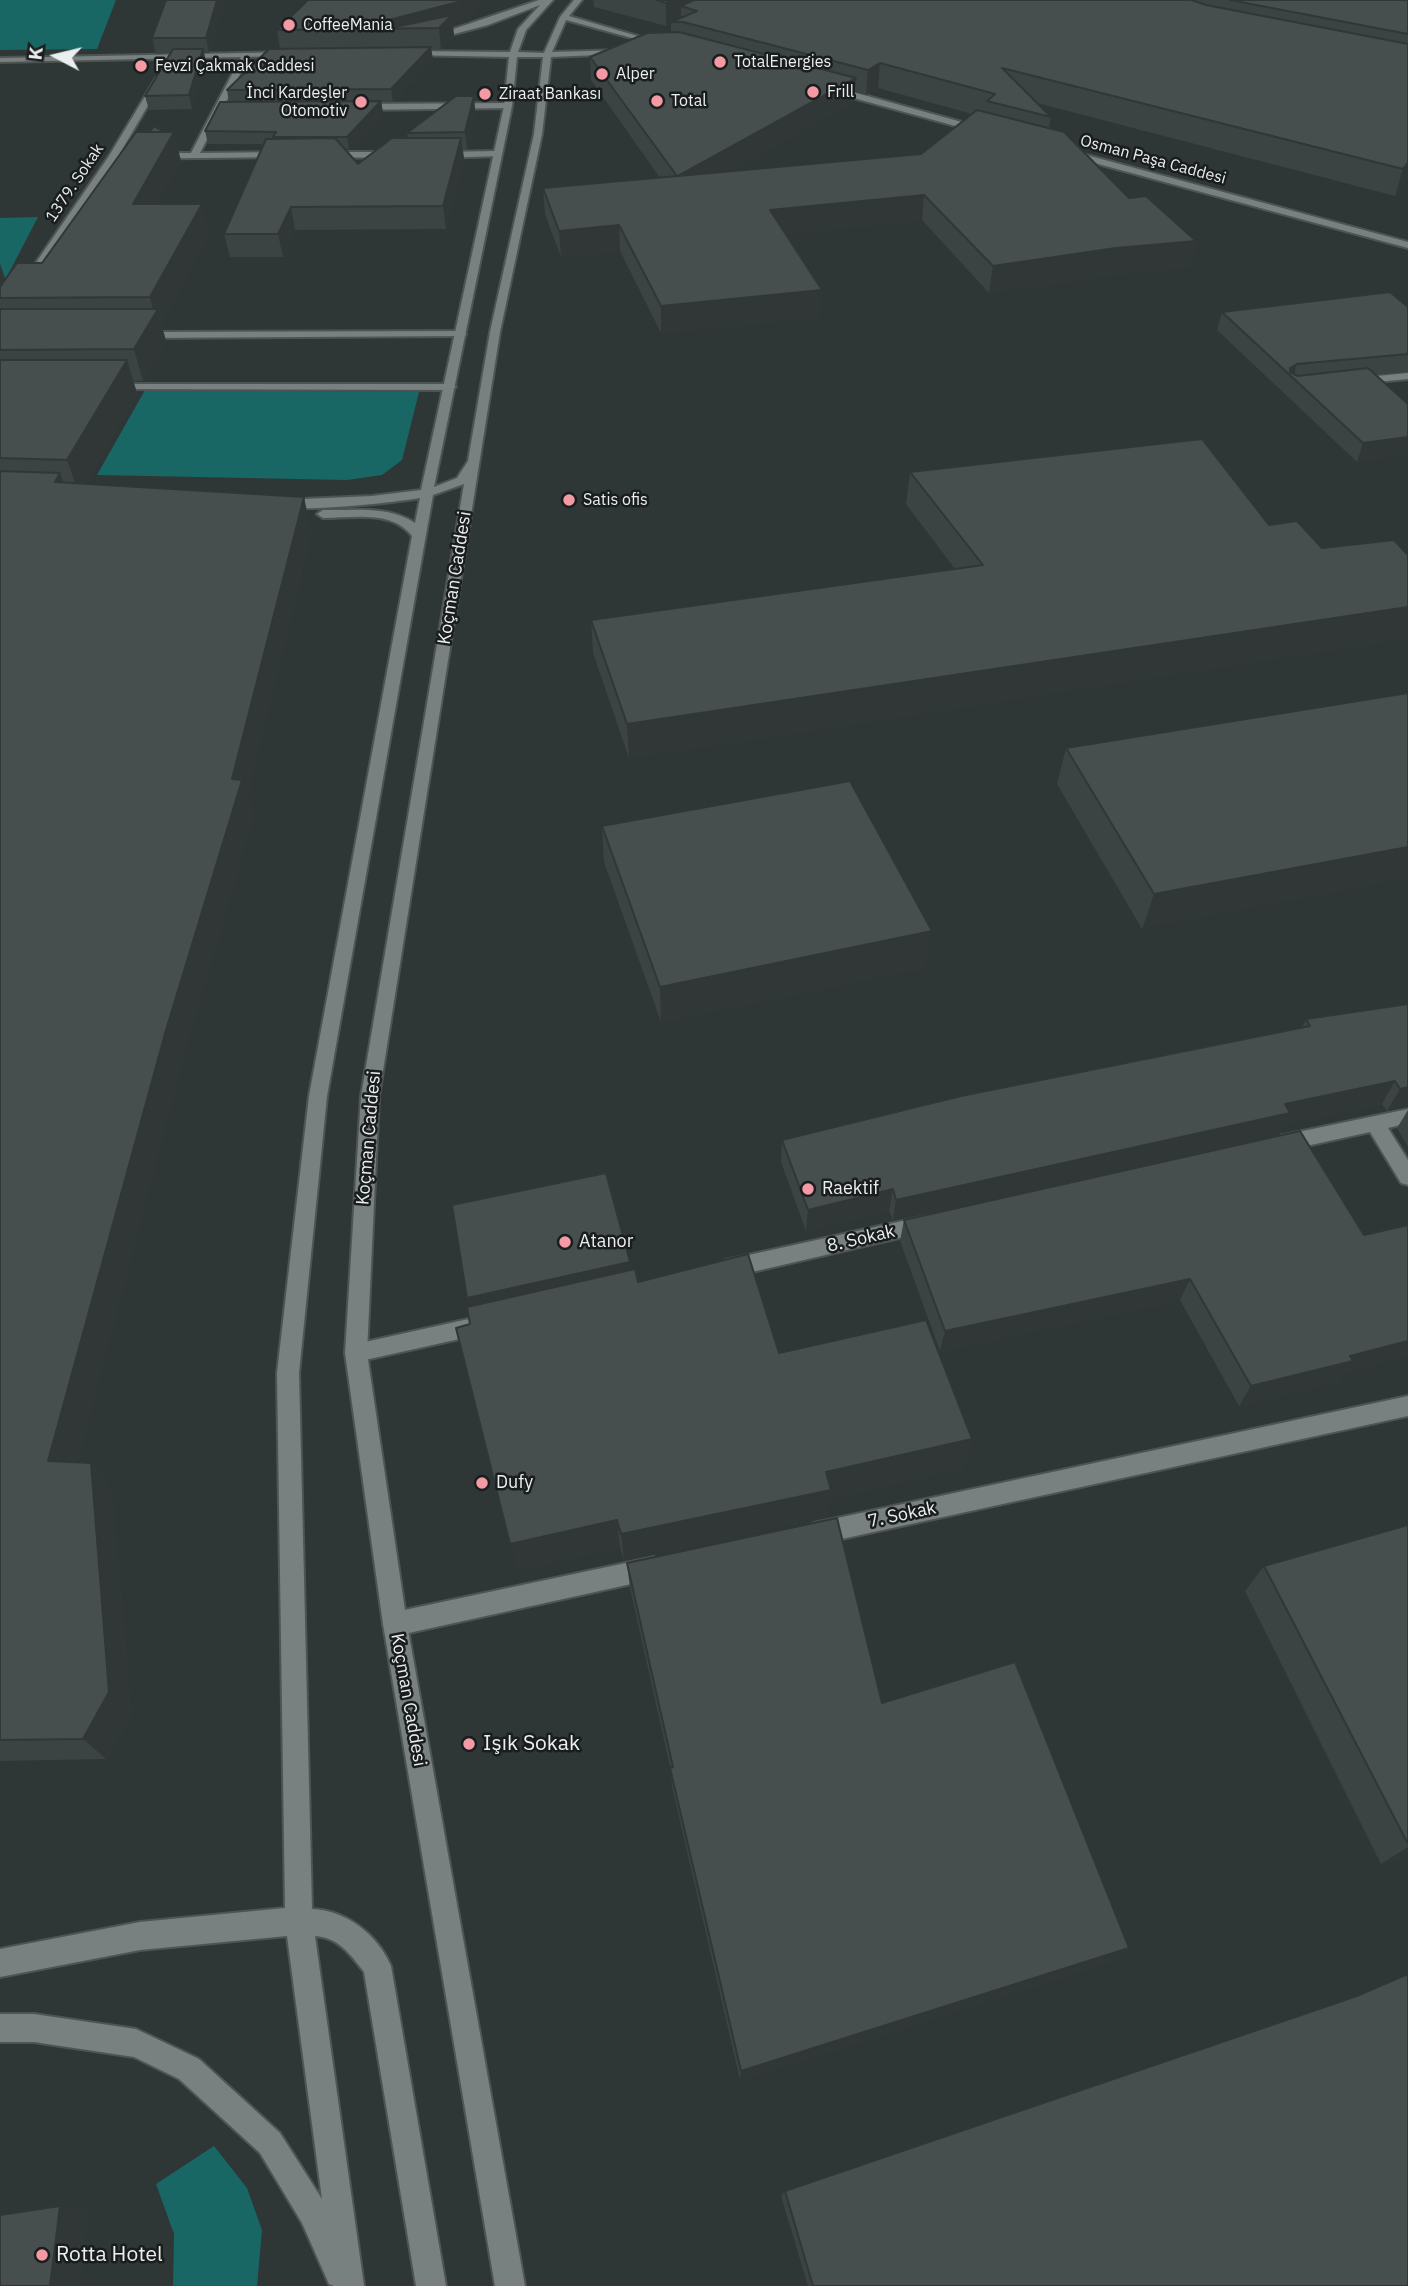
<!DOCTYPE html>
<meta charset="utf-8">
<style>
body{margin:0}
#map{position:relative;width:1408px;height:2286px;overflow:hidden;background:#2f3636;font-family:"IBM Plex Sans",sans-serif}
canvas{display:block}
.north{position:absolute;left:21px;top:21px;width:70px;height:70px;-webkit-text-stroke:5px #1a1d1d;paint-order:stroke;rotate:277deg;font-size:19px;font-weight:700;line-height:28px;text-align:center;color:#eaeeee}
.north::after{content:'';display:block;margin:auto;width:24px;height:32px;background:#eaeeee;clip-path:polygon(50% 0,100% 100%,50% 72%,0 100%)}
</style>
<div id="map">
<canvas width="1408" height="2286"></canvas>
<div class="north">K</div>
</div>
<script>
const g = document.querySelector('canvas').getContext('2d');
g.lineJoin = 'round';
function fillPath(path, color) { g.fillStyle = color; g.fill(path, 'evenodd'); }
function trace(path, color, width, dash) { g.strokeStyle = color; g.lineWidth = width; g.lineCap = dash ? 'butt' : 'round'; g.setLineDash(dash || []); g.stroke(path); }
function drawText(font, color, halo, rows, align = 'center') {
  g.font = font + ' "IBM Plex Sans",sans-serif'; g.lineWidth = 5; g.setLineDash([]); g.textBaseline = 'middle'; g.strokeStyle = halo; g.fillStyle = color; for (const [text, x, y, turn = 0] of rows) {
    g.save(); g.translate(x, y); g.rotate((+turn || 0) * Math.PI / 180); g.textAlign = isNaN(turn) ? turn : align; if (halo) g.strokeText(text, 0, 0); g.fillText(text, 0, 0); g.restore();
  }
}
const green = new Path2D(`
 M 0,0 L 116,0 L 97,49 L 0,50 Z
 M 38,217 L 0,290 L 0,218 Z
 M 145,390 L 419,392 L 402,460 L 382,475 L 347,480 L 97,475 Z
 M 214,2146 L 247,2188 L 262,2230 L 257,2286 L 173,2286 L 174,2234 L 156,2184 Z`);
const minor = new Path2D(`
 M 246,53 L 250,55 L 200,153 L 284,152 L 289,155 L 287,157 L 117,159 L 4,325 L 0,326 L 0,315 L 109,156 L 156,78 L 163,80 L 120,153 L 191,153 L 242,55 Z
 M 508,103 L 511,108 L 358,110 L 354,107 L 358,104 Z
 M 498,151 L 501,152 L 501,156 L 437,158 L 432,155 L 437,152 Z
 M 325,152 L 396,152 L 401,155 L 396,158 L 322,157 L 320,155 Z
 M 461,331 L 466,334 L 465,336 L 141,338 L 136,335 L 141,332 Z
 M 1408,373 L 1408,379 L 1356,384 L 1350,381 L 1356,378 Z
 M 111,384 L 450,384 L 456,387 L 450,390 L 107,389 L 105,387 Z
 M 1408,1109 L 1408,1123 L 1388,1128 L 1408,1160 L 1408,1185 L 1401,1183 L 1370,1132 L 1279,1152 L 1272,1149 L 1269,1144 L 1272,1139 L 1279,1136 Z
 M 925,1216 L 932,1218 L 935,1224 L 932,1230 L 925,1232 L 726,1278 L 719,1275 L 716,1269 L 719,1263 L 726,1260 Z
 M 482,1316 L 489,1319 L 493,1325 L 489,1331 L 482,1334 L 356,1362 L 348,1360 L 345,1353 L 348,1346 L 356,1344 Z
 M 1408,1396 L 1408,1416 L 814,1545 L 806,1542 L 802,1534 L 806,1526 L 814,1523 Z
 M 654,1557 L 662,1560 L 666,1568 L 662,1576 L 654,1579 L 395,1636 L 386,1632 L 383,1624 L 386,1616 L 395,1612 Z`);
const tertiary = new Path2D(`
 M 831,86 L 987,129 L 988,131 L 981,133 L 828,91 Z
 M 1068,150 L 1408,242 L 1408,248 L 1065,155 L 1063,153 Z`);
const secondary = new Path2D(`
 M 539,0 L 553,0 L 526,30 L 518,52 L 544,53 L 560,17 L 574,0 L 582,0 L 569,16 L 665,44 L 661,46 L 566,20 L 552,52 L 622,50 L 626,52 L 622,54 L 551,57 L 542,134 L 500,332 L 379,1096 L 367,1353 L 407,1624 L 525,2286 L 495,2286 L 383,1624 L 345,1353 L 361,1096 L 464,484 L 433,495 L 327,1096 L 299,1373 L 312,1909 C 346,1910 378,1935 391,1966 L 446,2286 L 416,2286 L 364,1972 C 351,1955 338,1937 315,1936 L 364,2286 L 334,2286 L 329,2284 L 302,2223 L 260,2153 L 179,2079 L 134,2057 L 34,2042 L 0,2042 L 0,2014 L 34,2014 L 136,2029 L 199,2059 L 280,2133 L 322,2199 L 287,1936 L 140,1950 L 0,1977 L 0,1949 L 140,1922 L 285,1908 L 277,1373 L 309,1096 L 412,536 C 392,510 353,518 323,518 L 317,514 L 323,510 C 354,511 387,505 415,523 L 420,498 C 397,502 286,515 273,504 L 279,500 L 372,496 L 421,490 L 504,106 L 509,57 L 407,55 L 403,53 L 407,51 L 510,52 L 518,29 L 540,5 L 488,25 L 428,41 L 424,39 ZM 517,57 L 543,57 L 534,134 L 490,332 L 468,461 L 457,478 L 434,487 L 512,106 Z
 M 292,52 L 289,56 L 0,62 L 0,58 Z`);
const wall = new Path2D(`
 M 225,0 L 209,53 L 204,53 L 206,62 L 192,109 L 149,110 L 145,96 L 171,53 L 156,54 L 152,38 Z
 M 593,0 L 1408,0 L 1408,178 L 1395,196 L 1037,103 L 1051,117 L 1049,128 L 1129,198 L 1196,241 L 1189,267 L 1111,275 L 989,293 L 922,220 L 786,234 L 821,317 L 661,333 L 620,251 L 561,257 L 545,214 L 543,188 L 660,178 L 591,80 L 590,57 L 671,32 L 671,24 L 666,26 L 594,7 ZM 878,88 L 972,114 L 921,154 L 732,171 L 854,102 L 855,92 L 866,95 Z
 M 468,22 L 453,26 L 454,36 L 441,50 L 431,50 L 433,60 L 393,102 L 381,102 L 383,113 L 349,149 L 345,149 L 358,164 L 408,138 L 407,133 L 474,96 L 475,112 L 467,149 L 463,149 L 464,160 L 446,229 L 295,230 L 283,257 L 230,257 L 224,234 L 264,144 L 208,144 L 205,131 L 229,102 L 227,90 L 280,49 L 277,30 Z
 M 181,161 L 157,204 L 209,234 L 161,323 L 166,341 L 143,381 L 133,381 L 137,393 L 85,484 L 311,531 L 247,796 L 253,815 L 181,1064 L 77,1462 L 91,1463 L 111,1490 L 131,1714 L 106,1759 L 0,1761 L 0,264 L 5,279 L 42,263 Z
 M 1408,307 L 1408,372 L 1375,375 L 1408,404 L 1408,454 L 1357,462 L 1217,330 L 1222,312 Z
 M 910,472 L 1269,525 L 1322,548 L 1408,555 L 1408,638 L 629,758 L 593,653 L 591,620 L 955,569 L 906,504 Z
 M 1408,693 L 1142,929 L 1057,784 L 1066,748 Z
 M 602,826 L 926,967 L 661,1022 L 604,862 Z
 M 1408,1004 L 1408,1107 L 1387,1111 L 1382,1104 L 1284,1124 L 1279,1135 L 893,1221 L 889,1211 L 806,1231 L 781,1162 L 782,1140 L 1302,1028 L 1306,1019 Z
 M 1408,1110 L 1408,1147 L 1397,1128 Z
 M 904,1220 L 1364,1235 L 1345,1374 L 1339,1381 L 1239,1406 L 1180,1300 L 940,1351 L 900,1241 Z
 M 630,1262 L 631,1270 L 638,1282 L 779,1353 L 972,1439 L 963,1468 L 829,1499 L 826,1517 L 624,1561 L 620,1547 L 517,1570 L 470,1324 Z
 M 1408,1525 L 1408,1855 L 1381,1864 L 1245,1591 L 1264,1566 Z
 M 627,1563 L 882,1703 L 1129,1948 L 1113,1961 L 740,2080 L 672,1787 L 671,1771 L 630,1588 Z
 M 1357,1996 L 1408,2286 L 808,2286 L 781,2196 L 785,2191 Z`);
const shadedWall = new Path2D(`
 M 217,0 L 225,0 L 209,53 L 206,38 Z
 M 466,0 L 488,0 L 468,22 L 453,26 L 454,36 L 441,50 L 439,28 L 388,29 L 387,23 L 389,20 Z
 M 671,0 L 722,0 L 697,11 L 681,6 L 681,19 L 671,22 L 671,24 L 666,26 L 666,3 Z
 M 431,47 L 433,60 L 393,102 L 391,89 Z
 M 203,49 L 206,62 L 192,109 L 189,95 Z
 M 880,63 L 878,88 L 866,95 L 868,70 Z
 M 856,78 L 854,102 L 679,202 L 678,176 Z
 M 474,96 L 475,112 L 467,149 L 465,132 Z
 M 381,101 L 383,113 L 349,149 L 347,137 Z
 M 174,132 L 181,161 L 141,234 L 133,204 Z
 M 461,138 L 464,160 L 446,229 L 443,206 Z
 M 1408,163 L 1408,178 L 1395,196 L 1403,169 Z
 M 924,195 L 922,220 L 769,236 L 770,210 Z
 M 202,204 L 209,234 L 161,323 L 166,341 L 143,381 L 134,349 L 154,314 L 150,297 Z
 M 291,207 L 295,230 L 283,257 L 278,234 Z
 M 619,225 L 620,251 L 561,257 L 559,231 Z
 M 1196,241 L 1189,267 L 1111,275 L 989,293 L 993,266 L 1116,248 Z
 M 0,264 L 11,295 L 0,298 Z
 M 822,290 L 821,317 L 661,333 L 661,306 Z
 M 127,360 L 137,393 L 79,494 L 67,460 Z
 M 1297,364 L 1293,378 L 1288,374 L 1290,368 Z
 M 1408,437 L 1408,454 L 1357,462 L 1363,443 Z
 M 60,473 L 72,507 L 55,482 Z
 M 304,497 L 311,531 L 247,796 L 253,815 L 181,1064 L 70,1489 L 48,1461 L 232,779 Z
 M 1408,607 L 1408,638 L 629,758 L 627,724 Z
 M 1408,847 L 1408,879 L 1142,929 L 1154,894 Z
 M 932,931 L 926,967 L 661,1022 L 660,987 Z
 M 1395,1081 L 1382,1104 L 1284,1124 L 1279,1135 L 893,1221 L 896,1200 L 1285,1104 Z
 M 1408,1087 L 1408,1107 L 1387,1111 L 1400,1089 Z
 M 893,1189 L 889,1211 L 806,1231 L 808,1210 Z
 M 630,1262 L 631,1280 L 471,1316 L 467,1298 Z
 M 1190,1279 L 1180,1300 L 940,1351 L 945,1331 Z
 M 1408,1341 L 1408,1357 L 1345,1374 L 1339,1381 L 1239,1406 L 1251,1386 L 1350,1356 Z
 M 972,1439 L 963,1468 L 829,1499 L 826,1517 L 624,1561 L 621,1534 L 826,1472 Z
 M 91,1463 L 111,1490 L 131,1714 L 106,1759 L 83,1739 Z
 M 617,1520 L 620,1547 L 517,1570 L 510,1544 Z
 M 1408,1847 L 1408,1855 L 1381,1864 Z
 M 1129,1948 L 1113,1961 L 740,2080 L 741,2071 Z
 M 60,2206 L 89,2210 L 81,2286 L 50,2286 Z`);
const building = new Path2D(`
 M 166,0 L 217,0 L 206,38 L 152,38 Z
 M 308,0 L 466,0 L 389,20 L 387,23 L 395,27 L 452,15 L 439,28 L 277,30 Z
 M 656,0 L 671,0 L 666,3 Z
 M 694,0 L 1191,0 L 1206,5 L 1408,44 L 1408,163 L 1403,169 L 1002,68 L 1051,117 L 987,101 L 995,94 L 880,63 L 868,70 L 683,22 L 671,22 L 697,11 L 681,6 Z
 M 1230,0 L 1408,0 L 1408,34 Z
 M 679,32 L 856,78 L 678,176 L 921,154 L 977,110 L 1064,132 L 1129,198 L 1146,196 L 1196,241 L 1116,248 L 993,266 L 924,195 L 770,210 L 822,290 L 661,306 L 619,225 L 559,231 L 543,188 L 677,176 L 590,57 L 647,33 Z
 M 431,47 L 391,89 L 227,90 L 269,49 Z
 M 173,49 L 203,49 L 189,95 L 145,96 Z
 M 456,96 L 474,96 L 465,132 L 407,133 Z
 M 381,101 L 347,137 L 273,137 L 276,132 L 205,131 L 220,102 Z
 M 154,126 L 164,132 L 149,132 Z
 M 136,132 L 174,132 L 133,204 L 202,204 L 150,297 L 0,298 L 0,287 L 17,263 L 42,263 Z
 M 335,138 L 358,164 L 392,138 L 461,138 L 443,206 L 291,207 L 278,234 L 224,234 L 266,139 Z
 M 1390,292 L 1408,307 L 1408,354 L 1297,364 L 1290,368 L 1290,372 L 1298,376 L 1368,368 L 1408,404 L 1408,437 L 1363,443 L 1222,312 Z
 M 0,309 L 158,309 L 134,349 L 0,350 Z
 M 0,360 L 127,360 L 67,460 L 0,458 Z
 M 1202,439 L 1269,525 L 1297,521 L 1322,548 L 1394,540 L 1408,555 L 1408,607 L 627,724 L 591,620 L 983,565 L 910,472 Z
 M 0,471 L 60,473 L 55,482 L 304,497 L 232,779 L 242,780 L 166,1030 L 48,1461 L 91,1463 L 109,1692 L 83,1739 L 0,1740 Z
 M 1408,693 L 1408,847 L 1154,894 L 1066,748 Z
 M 850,781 L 932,931 L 660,987 L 602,826 Z
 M 1408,1004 L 1408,1087 L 1400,1089 L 1395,1081 L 1285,1104 L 1290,1113 L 896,1200 L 893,1189 L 808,1210 L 782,1140 L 961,1096 L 1310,1026 L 1306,1019 Z
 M 1300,1131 L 1364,1235 L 1408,1225 L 1408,1341 L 1350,1356 L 1353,1361 L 1251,1386 L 1190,1279 L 945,1331 L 904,1220 Z
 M 606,1173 L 630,1262 L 467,1298 L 452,1205 Z
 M 748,1254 L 779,1353 L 926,1320 L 972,1439 L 826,1472 L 831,1490 L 621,1534 L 617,1520 L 510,1544 L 456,1328 L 470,1324 L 467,1307 L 635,1269 L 638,1282 Z
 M 837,1518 L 882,1703 L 1015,1662 L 1129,1948 L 741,2071 L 670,1768 L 673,1767 L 627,1563 Z
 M 1408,1525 L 1408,1844 L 1264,1566 Z
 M 1408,1974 L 1408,2286 L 813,2286 L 785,2191 L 1357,1996 Z
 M 60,2206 L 50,2286 L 0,2286 L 0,2215 Z`);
const markers = [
 [289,25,7,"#f49aa5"],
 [720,62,7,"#f49aa5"],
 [141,66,7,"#f49aa5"],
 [602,74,7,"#f49aa5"],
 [813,92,7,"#f49aa5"],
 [485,94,7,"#f49aa5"],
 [657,101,7,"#f49aa5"],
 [361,102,7,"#f49aa5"],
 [569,500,7,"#f49aa5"],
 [808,1189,7,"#f49aa5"],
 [565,1242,7,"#f49aa5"],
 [482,1483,7,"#f49aa5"],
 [469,1744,7,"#f49aa5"],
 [42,2255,7,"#f49aa5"]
];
const farPoinames = [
 ["CoffeeMania",303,25],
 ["TotalEnergies",734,62],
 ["Fevzi Çakmak Caddesi",155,66],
 ["Alper",616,74],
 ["Frill",827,92],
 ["İnci Kardeşler",347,93,"right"],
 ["Otomotiv",347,111,"right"],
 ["Ziraat Bankası",499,94],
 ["Total",671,101],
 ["Satis ofis",583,500]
];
const farStreetnames = [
 ["Osman Paşa Caddesi",1153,160,15],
 ["1379. Sokak",75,183,-56]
];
const streetNames = [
 ["Koçman Caddesi",455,578,-81],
 ["Koçman Caddesi",369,1138,-85],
 ["8. Sokak",861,1239,-13],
 ["7. Sokak",902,1515,-12],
 ["Koçman Caddesi",408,1700,80]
];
const poiNames = [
 ["Raektif",822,1189],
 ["Atanor",579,1242],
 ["Dufy",496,1483]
];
const nearPoinames = [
 ["Işık Sokak",483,1744],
 ["Rotta Hotel",56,2255]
];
fillPath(green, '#196764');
trace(minor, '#4e5453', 4);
trace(tertiary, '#4e5453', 4);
trace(secondary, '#4e5453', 4);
fillPath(minor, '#788080');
fillPath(tertiary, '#788080');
fillPath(secondary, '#788080');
fillPath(wall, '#3c4343');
fillPath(shadedWall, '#313737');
fillPath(building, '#464e4e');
trace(building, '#313737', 2);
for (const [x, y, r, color] of markers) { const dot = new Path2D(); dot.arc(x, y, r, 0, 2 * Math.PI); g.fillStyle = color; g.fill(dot); trace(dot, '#1a1d1d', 2.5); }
drawText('16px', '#eaeeee', '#1a1d1d', farPoinames, 'left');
drawText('16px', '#eaeeee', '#1a1d1d', farStreetnames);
drawText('18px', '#eaeeee', '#1a1d1d', streetNames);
drawText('18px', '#eaeeee', '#1a1d1d', poiNames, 'left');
drawText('21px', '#eaeeee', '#1a1d1d', nearPoinames, 'left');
</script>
